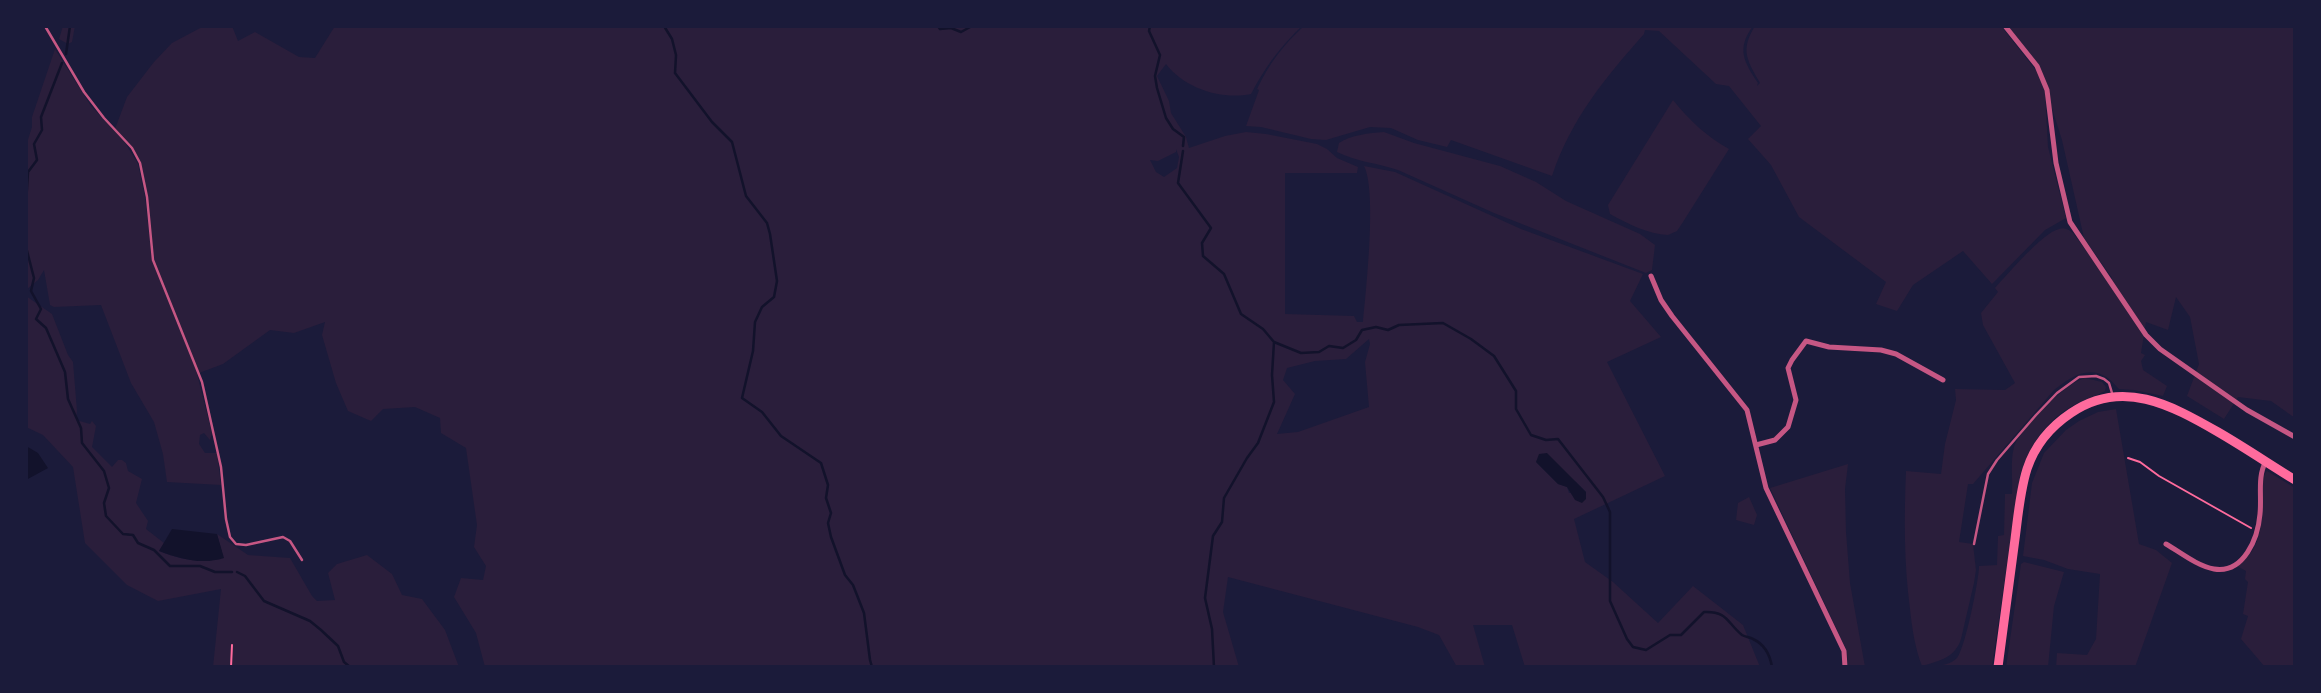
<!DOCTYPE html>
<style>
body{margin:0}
#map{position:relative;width:2321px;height:693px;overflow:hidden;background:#1b1b3a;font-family:Barlow,sans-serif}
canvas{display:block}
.frame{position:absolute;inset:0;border:28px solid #1b1b3a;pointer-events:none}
</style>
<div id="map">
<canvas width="2321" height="693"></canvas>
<div class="frame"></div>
</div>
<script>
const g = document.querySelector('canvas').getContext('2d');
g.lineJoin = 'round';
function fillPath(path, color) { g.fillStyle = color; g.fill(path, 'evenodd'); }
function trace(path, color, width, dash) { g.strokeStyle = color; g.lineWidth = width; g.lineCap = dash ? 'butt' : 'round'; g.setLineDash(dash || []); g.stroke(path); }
const green = new Path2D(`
 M 63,26 L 75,26 L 72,42 L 68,44 L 59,39 Z
 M 204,26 L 232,26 L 238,41 L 255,32 L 299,57 L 315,58 L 335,26 L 1302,26 C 1280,47 1265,67 1251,94 C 1222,100 1185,89 1166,64 L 1157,76 L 1169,101 L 1171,113 L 1186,137 L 1189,148 L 1225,136 L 1246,132 L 1266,134 L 1317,144 L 1327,149 L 1337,158 L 1358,167 L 1357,173 L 1285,173 L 1285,314 L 1354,316 L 1357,322 L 1363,322 C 1366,291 1377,191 1364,166 L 1395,172 L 1521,229 L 1643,274 L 1630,301 L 1661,337 L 1607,362 L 1665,476 L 1574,519 L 1585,562 L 1613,582 L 1658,623 L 1693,586 L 1743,625 L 1760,667 L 1525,667 L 1512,625 L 1473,625 L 1485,667 L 1457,667 L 1439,635 L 1418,627 L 1228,577 L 1223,612 L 1239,667 L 485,667 L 476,633 L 454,597 L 461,578 L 483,580 L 486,566 L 474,547 L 477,525 L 466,448 L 441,433 L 440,418 L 415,407 L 383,409 L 371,421 L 348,411 L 336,383 L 322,335 L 325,322 L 294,333 L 270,330 L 223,364 L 199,373 L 155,265 L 143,171 L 135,153 L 115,129 L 127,97 L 154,62 L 172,43 ZM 1176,149 L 1179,157 L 1177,168 L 1164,177 L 1156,172 L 1150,160 L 1158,161 L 1176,152 ZM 1369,339 L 1370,344 L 1365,362 L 1369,407 L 1298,432 L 1277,434 L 1295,394 L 1283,380 L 1287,368 L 1315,361 L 1346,359 ZM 1536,462 L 1576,482 L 1586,492 L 1569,493 L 1567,487 L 1558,484 Z
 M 1304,26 L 1753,26 C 1736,49 1744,62 1758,83 L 1757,86 L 1760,83 C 1747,60 1740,50 1755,26 L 2001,26 L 2038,73 L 2045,92 L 2048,147 L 2066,218 L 2045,230 L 1992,284 L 1963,251 L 1913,285 L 1897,311 L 1876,304 L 1886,282 L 1799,217 L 1771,165 L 1748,139 L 1761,126 L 1729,86 L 1716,84 L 1659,31 L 1645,30 L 1644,34 C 1605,78 1571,119 1552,176 L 1451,140 L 1447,147 L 1418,140 L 1391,128 L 1370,127 L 1326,140 L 1311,139 L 1261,127 L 1246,126 L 1259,90 L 1257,89 C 1269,64 1283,45 1304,26 Z
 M 2007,26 L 2295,26 L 2295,418 L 2271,401 L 2238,397 L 2224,419 L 2187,396 L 2199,364 L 2190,317 L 2176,297 L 2168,330 L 2146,322 L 2141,353 L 2145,355 L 2141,361 L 2143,370 L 2167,386 L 2163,396 L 2134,390 L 2119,389 C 2115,385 2112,381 2108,378 C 2088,364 2069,378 2054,390 L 1973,484 L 1968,484 L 1959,542 L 1973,544 L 1976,570 L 1974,583 L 1961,639 C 1955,658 1939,661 1922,666 C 1915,648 1912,628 1910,609 C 1904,563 1904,518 1906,471 L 1941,474 L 1945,444 L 1956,400 L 1955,389 L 2005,390 L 2015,383 L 1983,325 L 1981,313 L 1998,292 L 1995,288 C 2008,274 2042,233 2059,229 C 2065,227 2069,230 2073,233 L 2110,283 L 2112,278 L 2084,238 L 2062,140 L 2038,64 Z
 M 55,49 L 91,106 L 124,141 L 138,164 L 145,197 L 152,260 L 196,370 L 212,433 L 210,440 L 204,433 L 200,435 L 199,444 L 205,453 L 217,453 L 221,485 L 167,482 L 163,454 L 154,422 L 131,383 L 101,305 L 54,307 L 50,305 L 44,270 L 38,280 L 26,290 L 26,146 L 32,127 L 32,117 Z
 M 1673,100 C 1689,120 1706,136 1729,149 L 1683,222 L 1677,231 L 1668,235 C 1648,234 1628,224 1610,214 L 1608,205 Z
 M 1384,132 L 1414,143 L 1500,166 L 1536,182 L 1566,201 L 1640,234 L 1655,245 L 1652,270 L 1646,273 L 1494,213 L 1398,170 C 1378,163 1357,162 1337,152 L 1339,143 C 1351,135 1369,133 1384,132 Z
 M 26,296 L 52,314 L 68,355 L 73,362 L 77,411 L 76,420 L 90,424 L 92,421 L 96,426 L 92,447 L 112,467 L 118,460 L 122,460 L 126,463 L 128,471 L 142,479 L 136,503 L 148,521 L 146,529 L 164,543 L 159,551 C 180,559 202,565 223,557 L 217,534 L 248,555 L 290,558 L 312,596 L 317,601 L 335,600 L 328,573 L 337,564 L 367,555 L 392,574 L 402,595 L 422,599 L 445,630 L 459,667 L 213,667 L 221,589 L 158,601 L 127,585 L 85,543 L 73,467 L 43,435 L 26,427 Z
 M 2085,378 L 2102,382 L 2106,387 L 2105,391 C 2096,396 2086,399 2076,404 C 2047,419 2030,444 2020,475 L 1992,667 L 1935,667 C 1943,665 1951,664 1957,658 C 1965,649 1979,580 1979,566 L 1997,565 L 1998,536 L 2004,535 L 2005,494 L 2012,494 C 2013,479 2010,462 2014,447 C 2021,428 2065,383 2085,378 Z
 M 2116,409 L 2139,544 L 2156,550 L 2172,563 L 2135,667 L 2056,667 L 2057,653 L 2087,655 L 2096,639 L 2100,574 L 2068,569 L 2044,560 L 2023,556 L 2032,483 L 2044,453 L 2066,430 L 2079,421 L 2098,412 Z
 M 1848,464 L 1845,489 L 1846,532 L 1850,583 L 1865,667 L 1848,667 L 1847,651 L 1770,488 Z
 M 2267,471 L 2295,488 L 2295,667 L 2265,667 L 2241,639 L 2248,616 L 2243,614 L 2248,582 L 2245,579 L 2246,571 L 2237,566 C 2264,548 2262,519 2263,489 C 2263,482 2262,476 2267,471 Z
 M 1749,497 L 1757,515 L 1754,525 L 1736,520 L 1738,503 Z
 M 2024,562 L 2064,572 L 2054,606 L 2048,667 L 2006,667 L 2021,564 Z`);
const water = new Path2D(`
 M 26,446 L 38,453 L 48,468 L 26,480 Z
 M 1547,453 L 1586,492 L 1586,499 L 1582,503 L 1575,500 L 1567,487 L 1558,484 L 1536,462 L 1539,454 Z
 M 172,529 L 217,534 L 224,558 C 202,565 180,559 159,551 Z`);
const stream = new Path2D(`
 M 664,26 L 672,39 L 676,55 L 675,73 L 712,122 L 732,142 L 746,196 L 767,223 L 770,234 L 777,281 L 774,297 L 762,307 L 755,322 L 753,351 L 742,398 L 762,412 L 781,436 L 821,463 L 828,485 L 826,498 L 831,513 L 828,523 L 831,537 L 845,575 L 853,585 L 864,613 L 870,660 L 872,667
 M 938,26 L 940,29 L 951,28 L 961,32 L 972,26
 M 1150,26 L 1149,31 L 1160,55 L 1155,76 L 1157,88 L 1166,118 L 1173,129 L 1184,137 L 1183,146
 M 66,54 L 70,26
 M 1183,151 L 1178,183 L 1211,228 L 1202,243 L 1203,256 L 1224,274 L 1241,314 L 1263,329 L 1274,342 L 1272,375 L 1274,402 L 1258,443 L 1247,458 L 1224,498 L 1222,522 L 1213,536 L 1205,598 L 1212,629 L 1214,667
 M 26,204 L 28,172 L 37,160 L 34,144 L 42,130 L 41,117 L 62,63
 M 26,247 L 34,278 L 31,291 L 41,309 L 36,319 L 46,328 L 65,372 L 68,399 L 81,428 L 82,443 L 104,471 L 109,488 L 104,503 L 106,516 L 123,534 L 133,535 L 138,543 L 154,550 L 170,566 L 200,566 L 215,572 L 232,572
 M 1274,342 L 1301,353 L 1319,352 L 1329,346 L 1343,348 L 1356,340 L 1362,330 L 1376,327 L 1388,330 L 1399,325 L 1443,323 L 1471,339 L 1494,356 L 1516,391 L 1516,409 L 1531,435 L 1546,440 L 1558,439 L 1603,497 L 1610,512 L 1610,601 L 1627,639 L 1633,647 L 1646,650 L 1670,635 L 1681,635 L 1704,612 C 1728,611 1727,623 1742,635 C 1745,637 1750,637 1753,639 C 1764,644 1770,655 1772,667
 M 237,572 L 245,576 L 264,601 L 310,621 L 321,630 L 338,646 L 344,662 L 350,667`);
const path = new Path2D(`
 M 2128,458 L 2140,462 L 2159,476 L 2251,528
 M 231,667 L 232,645`);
const service = new Path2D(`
 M 45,26 L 84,92 L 104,118 L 132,148 L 140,163 L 147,197 L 153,260 L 202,382 L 221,467 L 226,519 L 230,537 L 236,544 L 246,545 L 283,537 L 290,541 L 302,560
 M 1974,544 L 1988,474 L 1997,460 L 2036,415 L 2057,393 L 2079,377 L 2096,376 L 2104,379 L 2109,383 L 2112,393`);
const minor = new Path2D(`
 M 2005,26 L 2037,66 L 2047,90 L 2056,163 L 2070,222 L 2146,335 L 2160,349 L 2247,410 L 2295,437
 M 1651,276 L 1661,300 L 1672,316 L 1747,410 L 1766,488 L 1844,651 L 1845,667
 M 1756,445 L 1775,440 L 1788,427 L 1796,400 L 1788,368 L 1792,360 L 1806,341 L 1829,347 L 1881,350 L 1896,354 L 1943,380
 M 2166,544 C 2180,552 2197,566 2214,569 C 2244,574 2258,538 2260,514 C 2262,496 2257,477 2266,461`);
const primary = new Path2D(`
 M 1998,667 C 2004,624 2009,582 2015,539 C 2018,516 2020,491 2027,469 C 2035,445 2050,427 2071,413 C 2122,378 2171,405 2218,432 C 2244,447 2269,464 2295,480`);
fillPath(green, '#2a1e3b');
fillPath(water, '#12122b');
trace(stream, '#12122b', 2.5);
trace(path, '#ff6b9d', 2);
trace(service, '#c65784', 2.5);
trace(minor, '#c65784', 5);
trace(primary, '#ff6b9d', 9);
</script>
